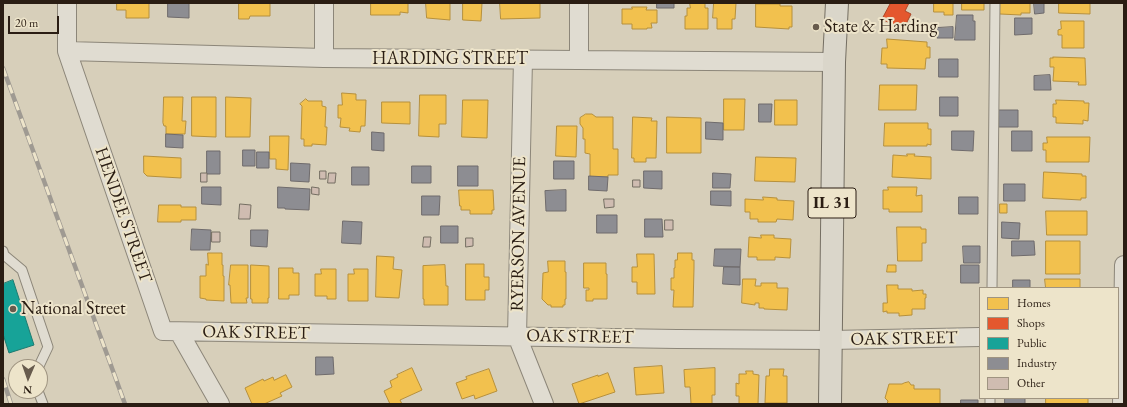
<!DOCTYPE html>
<style>
body{margin:0}
#map{position:relative;width:1127px;height:407px;overflow:hidden;background:#d7cfba;font-family:"EB Garamond",serif}
canvas{display:block}
.frame{position:absolute;inset:0;border:4px solid #2a1d13;pointer-events:none}
.legend{position:absolute;left:979px;top:287px;width:140px;height:112px;box-sizing:border-box;background:#ede4ca;border:1px solid #9f9481;margin:0;padding:5px 7px;list-style:none;font-size:12px;color:#2a1d13}
.legend li{display:flex;align-items:center;gap:8px;height:20px}
.legend b{width:20px;border:1px solid #9f9481}
.north{position:absolute;left:8px;top:359px;width:40px;height:40px;box-sizing:border-box;background:#ede4ca;border:1px solid #9f9481;border-radius:50%;rotate:182deg;font-size:11px;font-weight:700;line-height:16px;text-align:center;color:#2a1d13}
.north::after{content:'';display:block;margin:auto;width:14px;height:18px;background:#675b4d;clip-path:polygon(50% 0,100% 100%,50% 72%,0 100%)}
.scale{position:absolute;left:8px;top:16px;width:51px;height:18px;box-sizing:border-box;border:2px solid #2a1d13;border-top:0;padding-left:5px;font-size:12px;line-height:14px;white-space:nowrap;color:#2a1d13;-webkit-text-stroke:3px #ede4ca;paint-order:stroke}
</style>
<div id="map">
<canvas width="1127" height="407"></canvas>
<div class="frame"></div>
<ul class="legend">
<li><b style="height:11px;background:#f2c14e"></b>Homes</li>
<li><b style="height:11px;background:#e4572e"></b>Shops</li>
<li><b style="height:11px;background:#17a398"></b>Public</li>
<li><b style="height:11px;background:#8d8d92"></b>Industry</li>
<li><b style="height:11px;background:#cfbcb1"></b>Other</li>
</ul>
<div class="north">N</div>
<div class="scale">20 m</div>
</div>
<script>
const g = document.querySelector('canvas').getContext('2d');
g.lineJoin = 'round';
function fillPath(path, color) { g.fillStyle = color; g.fill(path, 'evenodd'); }
function trace(path, color, width, dash) { g.strokeStyle = color; g.lineWidth = width; g.lineCap = dash ? 'butt' : 'round'; g.setLineDash(dash || []); g.stroke(path); }
function drawText(font, color, halo, rows, align = 'center') {
  g.font = font + ' "EB Garamond",serif'; g.lineWidth = 4; g.setLineDash([]); g.textBaseline = 'middle'; g.strokeStyle = halo; g.fillStyle = color; for (const [text, x, y, turn = 0] of rows) {
    g.save(); g.translate(x, y); g.rotate((+turn || 0) * Math.PI / 180); g.textAlign = isNaN(turn) ? turn : align; if (halo) g.strokeText(text, 0, 0); g.fillText(text, 0, 0); g.restore();
  }
}
const homes = new Path2D(`
 M 117,3 L 149,3 L 149,18 L 126,18 L 126,10 L 117,10 Z
 M 239,3 L 270,3 L 270,16 L 250,16 L 249,19 L 239,19 Z
 M 371,3 L 408,3 L 408,13 L 400,12 L 400,15 L 371,15 Z
 M 426,3 L 450,3 L 450,20 L 427,18 Z
 M 463,3 L 482,3 L 481,21 L 463,20 Z
 M 500,3 L 540,3 L 540,18 L 501,19 Z
 M 690,3 L 705,3 L 705,8 L 708,8 L 708,29 L 685,29 L 685,16 L 687,16 L 687,8 L 690,8 Z
 M 714,3 L 736,3 L 735,19 L 732,19 L 732,29 L 717,29 L 717,18 L 713,18 Z
 M 934,3 L 953,3 L 953,15 L 944,15 L 944,12 L 934,12 Z
 M 962,3 L 984,3 L 984,10 L 962,10 Z
 M 1000,3 L 1030,3 L 1030,13 L 1021,13 L 1021,15 L 1000,14 Z
 M 1059,3 L 1090,3 L 1090,14 L 1059,13 Z
 M 756,4 L 780,4 L 780,6 L 792,6 L 792,27 L 789,27 L 789,29 L 756,27 Z
 M 632,7 L 647,7 L 646,10 L 657,10 L 657,23 L 651,23 L 652,28 L 647,28 L 647,29 L 632,29 L 632,24 L 622,24 L 622,9 L 632,9 Z
 M 1061,21 L 1084,21 L 1084,48 L 1062,48 L 1062,35 L 1058,35 L 1058,30 L 1061,29 Z
 M 887,39 L 927,42 L 927,47 L 930,47 L 930,58 L 926,58 L 925,69 L 887,68 L 887,64 L 881,64 L 882,48 L 887,48 Z
 M 1053,57 L 1085,58 L 1086,85 L 1078,85 L 1079,82 L 1053,81 L 1054,67 L 1050,67 L 1050,58 L 1053,58 Z
 M 880,85 L 917,85 L 916,110 L 879,110 Z
 M 342,93 L 356,94 L 356,100 L 366,100 L 365,126 L 361,126 L 360,132 L 349,131 L 350,128 L 340,127 L 341,118 L 338,118 L 338,105 L 342,105 Z
 M 420,95 L 446,95 L 446,124 L 439,124 L 439,137 L 419,136 Z
 M 164,97 L 183,97 L 182,121 L 186,121 L 185,134 L 166,134 L 166,126 L 164,126 L 163,123 Z
 M 192,97 L 216,97 L 216,137 L 192,136 Z
 M 226,97 L 251,98 L 250,137 L 226,137 Z
 M 306,99 L 308,101 L 322,101 L 322,106 L 326,107 L 325,127 L 327,127 L 326,145 L 312,144 L 312,146 L 304,146 L 304,139 L 301,139 L 302,106 L 300,104 Z
 M 724,99 L 745,99 L 744,130 L 724,130 Z
 M 463,100 L 488,100 L 487,138 L 462,137 Z
 M 775,100 L 797,100 L 797,125 L 775,125 Z
 M 1056,100 L 1084,101 L 1084,103 L 1089,103 L 1088,121 L 1083,120 L 1083,124 L 1056,123 L 1056,117 L 1053,117 L 1053,104 L 1056,104 Z
 M 382,102 L 410,102 L 410,124 L 382,123 Z
 M 586,114 L 592,114 L 596,117 L 613,117 L 613,149 L 618,149 L 618,175 L 608,175 L 608,177 L 590,177 L 590,154 L 585,153 L 585,139 L 583,139 L 583,128 L 580,124 L 580,118 Z
 M 633,117 L 652,118 L 651,121 L 657,121 L 656,158 L 646,158 L 646,162 L 634,162 L 634,158 L 632,158 Z
 M 667,117 L 701,118 L 701,153 L 667,153 Z
 M 885,123 L 928,123 L 928,129 L 931,129 L 931,145 L 927,144 L 927,146 L 884,146 Z
 M 557,126 L 577,126 L 576,157 L 556,156 Z
 M 270,136 L 289,136 L 288,170 L 276,169 L 276,159 L 270,159 Z
 M 1047,137 L 1090,137 L 1089,162 L 1046,162 L 1046,150 L 1043,150 L 1043,143 L 1047,143 Z
 M 907,154 L 915,154 L 914,156 L 931,157 L 931,179 L 892,177 L 893,155 L 907,156 Z
 M 144,156 L 181,158 L 181,178 L 147,176 L 144,173 Z
 M 756,157 L 796,158 L 795,182 L 755,181 Z
 M 1044,172 L 1082,174 L 1082,176 L 1086,176 L 1086,198 L 1081,198 L 1081,200 L 1043,198 Z
 M 888,187 L 917,187 L 916,196 L 922,195 L 922,212 L 889,212 L 889,209 L 883,209 L 883,190 L 888,190 Z
 M 459,190 L 493,190 L 494,210 L 492,210 L 492,214 L 470,214 L 470,210 L 461,210 L 461,206 L 460,206 Z
 M 763,197 L 777,198 L 777,200 L 794,201 L 793,220 L 777,219 L 776,222 L 758,222 L 758,219 L 750,219 L 750,212 L 745,212 L 745,199 L 763,200 Z
 M 1000,204 L 1007,204 L 1007,213 L 1000,213 Z
 M 159,205 L 181,205 L 181,207 L 196,207 L 196,220 L 181,220 L 181,222 L 158,222 Z
 M 1046,211 L 1087,211 L 1087,235 L 1047,235 Z
 M 897,227 L 921,227 L 921,229 L 926,229 L 926,243 L 922,243 L 922,261 L 898,261 Z
 M 761,235 L 774,235 L 774,238 L 791,239 L 790,258 L 775,257 L 775,260 L 757,260 L 757,257 L 748,257 L 749,237 L 761,238 Z
 M 1046,241 L 1080,241 L 1080,274 L 1046,274 Z
 M 208,253 L 222,253 L 222,265 L 223,265 L 223,276 L 224,276 L 224,301 L 206,300 L 206,299 L 200,298 L 200,276 L 206,276 L 206,264 L 208,265 Z
 M 678,253 L 692,253 L 692,260 L 694,260 L 694,268 L 693,307 L 673,307 L 674,290 L 671,290 L 671,278 L 674,278 L 674,268 L 675,268 L 675,260 L 677,260 Z
 M 637,254 L 654,254 L 655,294 L 637,294 L 637,282 L 632,282 L 632,267 L 637,267 Z
 M 377,256 L 394,257 L 393,269 L 402,270 L 399,298 L 376,297 Z
 M 548,261 L 565,261 L 565,272 L 566,272 L 566,299 L 565,299 L 565,305 L 563,305 L 563,307 L 551,307 L 551,305 L 548,305 L 542,299 L 543,273 L 548,272 Z
 M 584,263 L 606,263 L 606,274 L 607,274 L 607,299 L 593,299 L 593,301 L 586,301 L 586,290 L 589,290 L 589,288 L 584,288 Z
 M 466,264 L 484,264 L 484,277 L 489,277 L 489,290 L 485,290 L 485,300 L 466,300 Z
 M 231,265 L 248,265 L 248,298 L 246,298 L 247,303 L 231,303 L 230,285 L 229,285 Z
 M 251,265 L 269,266 L 269,298 L 268,298 L 268,303 L 252,303 L 252,299 L 251,299 Z
 M 445,265 L 446,286 L 448,286 L 448,305 L 424,305 L 424,299 L 423,299 L 423,266 Z
 M 888,265 L 896,265 L 896,272 L 887,272 Z
 M 279,268 L 293,268 L 293,273 L 299,273 L 299,295 L 289,295 L 289,299 L 279,299 Z
 M 321,269 L 336,269 L 336,299 L 327,299 L 327,296 L 315,296 L 315,274 L 321,274 Z
 M 354,269 L 368,269 L 368,301 L 348,301 L 348,274 L 354,274 Z
 M 743,279 L 756,279 L 755,286 L 761,286 L 761,283 L 777,283 L 777,288 L 788,288 L 787,310 L 764,309 L 764,308 L 759,308 L 759,303 L 755,303 L 755,305 L 742,303 Z
 M 1045,279 L 1080,279 L 1080,288 L 1046,288 Z
 M 887,285 L 898,285 L 898,289 L 912,289 L 912,291 L 923,290 L 923,294 L 926,294 L 926,298 L 925,298 L 925,309 L 912,309 L 912,315 L 899,316 L 899,313 L 887,313 L 887,311 L 883,312 L 883,303 L 887,303 Z
 M 662,366 L 664,393 L 636,395 L 634,368 Z
 M 412,368 L 422,390 L 400,400 L 402,404 L 390,404 L 384,391 L 392,387 L 390,381 L 398,377 L 397,375 Z
 M 715,368 L 715,395 L 712,395 L 712,404 L 691,404 L 690,387 L 685,387 L 684,370 Z
 M 489,369 L 497,391 L 475,399 L 474,395 L 462,399 L 456,383 L 467,379 L 466,377 Z
 M 770,369 L 784,369 L 783,376 L 787,376 L 787,403 L 765,403 L 766,376 L 769,376 Z
 M 746,371 L 753,371 L 753,374 L 759,375 L 758,404 L 739,404 L 739,396 L 736,396 L 736,383 L 739,384 L 739,374 L 746,374 Z
 M 608,373 L 615,392 L 579,404 L 572,384 L 598,375 L 598,376 Z
 M 286,375 L 292,387 L 280,393 L 282,396 L 264,404 L 252,404 L 245,388 L 263,379 L 264,381 L 273,377 L 274,380 Z
 M 909,382 L 911,385 L 914,385 L 914,389 L 940,389 L 940,404 L 887,404 L 888,401 L 885,398 L 889,384 L 902,384 L 904,383 Z
 M 1046,398 L 1088,398 L 1088,404 L 1046,404 Z`);
const shops = new Path2D(`
 M 888,3 L 909,3 L 905,11 L 911,14 L 903,30 L 882,19 L 890,4 Z`);
const public = new Path2D(`
 M 13,280 L 34,345 L 9,353 L 3,334 L 3,284 Z`);
const industry = new Path2D(`
 M 168,3 L 189,3 L 189,18 L 168,17 Z
 M 657,3 L 674,3 L 674,8 L 657,8 Z
 M 1034,3 L 1044,3 L 1044,13 L 1035,14 Z
 M 957,15 L 973,15 L 973,21 L 975,21 L 975,40 L 955,40 Z
 M 1015,18 L 1032,18 L 1032,34 L 1015,35 Z
 M 953,27 L 953,38 L 937,38 L 937,28 Z
 M 939,59 L 958,59 L 958,77 L 939,77 Z
 M 1050,75 L 1051,90 L 1034,90 L 1034,76 Z
 M 940,97 L 958,97 L 958,116 L 940,116 Z
 M 759,104 L 772,104 L 771,122 L 759,122 Z
 M 999,110 L 1018,110 L 1018,127 L 999,127 Z
 M 706,122 L 723,123 L 723,140 L 706,139 Z
 M 952,131 L 974,131 L 973,151 L 952,150 Z
 M 1012,131 L 1032,131 L 1032,151 L 1012,151 Z
 M 372,132 L 384,133 L 384,151 L 372,150 Z
 M 166,134 L 183,135 L 183,148 L 166,147 Z
 M 243,150 L 255,150 L 255,166 L 243,166 Z
 M 207,151 L 220,151 L 220,174 L 207,174 Z
 M 257,152 L 269,152 L 269,168 L 257,168 Z
 M 554,161 L 574,161 L 574,179 L 554,179 Z
 M 291,163 L 310,164 L 309,182 L 291,181 Z
 M 412,166 L 431,166 L 431,183 L 412,183 Z
 M 458,166 L 478,166 L 478,186 L 458,186 Z
 M 352,167 L 369,167 L 369,185 L 352,185 Z
 M 644,171 L 662,171 L 662,189 L 644,188 Z
 M 713,173 L 731,174 L 730,188 L 713,188 Z
 M 589,176 L 608,177 L 607,191 L 589,190 Z
 M 1004,184 L 1025,184 L 1025,201 L 1004,201 Z
 M 202,187 L 221,187 L 221,205 L 202,204 Z
 M 278,187 L 310,189 L 309,210 L 285,209 L 285,208 L 278,208 Z
 M 566,190 L 566,211 L 546,211 L 545,191 Z
 M 711,191 L 731,191 L 731,206 L 711,205 Z
 M 422,196 L 440,196 L 439,215 L 422,215 Z
 M 959,197 L 978,197 L 978,214 L 959,214 Z
 M 597,215 L 617,215 L 617,233 L 597,233 Z
 M 645,219 L 662,219 L 663,237 L 645,237 Z
 M 343,221 L 362,222 L 361,244 L 342,243 Z
 M 1002,222 L 1020,223 L 1019,239 L 1002,238 Z
 M 441,226 L 458,226 L 458,243 L 441,243 Z
 M 192,229 L 211,230 L 210,250 L 191,250 Z
 M 251,230 L 268,230 L 267,247 L 251,246 Z
 M 1012,241 L 1034,241 L 1035,255 L 1012,256 Z
 M 963,246 L 980,246 L 980,263 L 964,263 Z
 M 715,249 L 741,249 L 740,267 L 714,266 Z
 M 961,265 L 979,265 L 979,283 L 961,283 Z
 M 724,267 L 740,267 L 740,285 L 723,284 Z
 M 1013,280 L 1030,280 L 1030,288 L 1013,288 Z
 M 316,357 L 333,357 L 334,374 L 316,375 Z
 M 1005,398 L 1025,398 L 1025,404 L 1005,404 Z
 M 961,400 L 978,400 L 978,404 L 961,404 Z`);
const building = new Path2D(`
 M 320,171 L 326,171 L 326,179 L 320,179 Z
 M 201,173 L 207,173 L 207,182 L 201,182 Z
 M 329,173 L 336,173 L 335,183 L 328,183 Z
 M 633,180 L 640,180 L 640,187 L 633,187 Z
 M 312,187 L 319,188 L 319,195 L 312,194 Z
 M 604,199 L 614,199 L 614,207 L 605,208 Z
 M 240,204 L 251,205 L 250,219 L 239,219 Z
 M 665,220 L 673,220 L 673,230 L 665,230 Z
 M 212,232 L 220,232 L 220,242 L 212,242 Z
 M 424,237 L 431,237 L 430,247 L 423,247 Z
 M 466,238 L 473,238 L 473,246 L 466,247 Z`);
const service = new Path2D(`
 M 3,251 L 4,255 L 22,270 L 48,347 L 39,366 L 37,367
 M 992,288 L 995,3
 M 38,391 L 43,404
 M 990,398 L 990,404`);
const minor = new Path2D(`
 M 67,3 L 67,51 L 163,331 L 677,339 L 831,340 L 980,337
 M 324,3 L 324,58
 M 579,3 L 579,60
 M 67,51 L 324,58 L 834,62
 M 523,59 L 517,336 L 544,404
 M 179,332 L 220,404
 M 1122,404 L 1124,265`);
const primary = new Path2D(`
 M 830,404 L 834,62 L 837,3`);
const rail = new Path2D(`
 M 3,68 L 125,404
 M 3,379 L 11,404`);
const markers = [
 [816,27,4,"#675b4d"],
 [13,309,4,"#675b4d"]
];
const shields = [
 [832,203,48]
];
const shieldNames = [
 ["IL 31",832,203]
];
const poiNames = [
 ["State & Harding",824,27],
 ["National Street",21,309]
];
const streetNames = [
 ["HARDING STREET",450,59],
 ["HENDEE STREET",123,215,71],
 ["RYERSON AVENUE",519,234,-89],
 ["OAK STREET",256,333,1],
 ["OAK STREET",580,337,1],
 ["OAK STREET",904,339,-1]
];
fillPath(homes, '#f2c14e');
trace(homes, '#b6903c', 1);
fillPath(shops, '#e4572e');
trace(shops, '#ac4626', 1);
fillPath(public, '#17a398');
trace(public, '#1d7b70', 1);
fillPath(industry, '#8d8d92');
trace(industry, '#6f6b6c', 1);
fillPath(building, '#cfbcb1');
trace(building, '#746e62', 1);
trace(service, '#8c8679', 11);
trace(minor, '#8c8679', 20);
trace(primary, '#746e62', 24);
trace(service, '#e0dcd1', 9);
trace(minor, '#e0dcd1', 18);
trace(primary, '#dad6ca', 22);
trace(rail, '#9f9a92', 4.5);
trace(rail, '#ede4ca', 3, [9]);
for (const [x, y, r, color] of markers) { const dot = new Path2D(); dot.arc(x, y, r, 0, 2 * Math.PI); g.fillStyle = color; g.fill(dot); trace(dot, '#ede4ca', 1.5); }
for (const [x, y, w] of shields) { const box = new Path2D(); box.roundRect(x - w / 2, y - 15, w, 30, 3); g.fillStyle = '#ede4ca'; g.fill(box); trace(box, '#2a1d13', 1); }
drawText('bold 17px', '#2a1d13', null, shieldNames);
drawText('18px', '#2a1d13', '#ede4ca', poiNames, 'left');
drawText('18px', '#2a1d13', '#ede4ca', streetNames);
</script>
